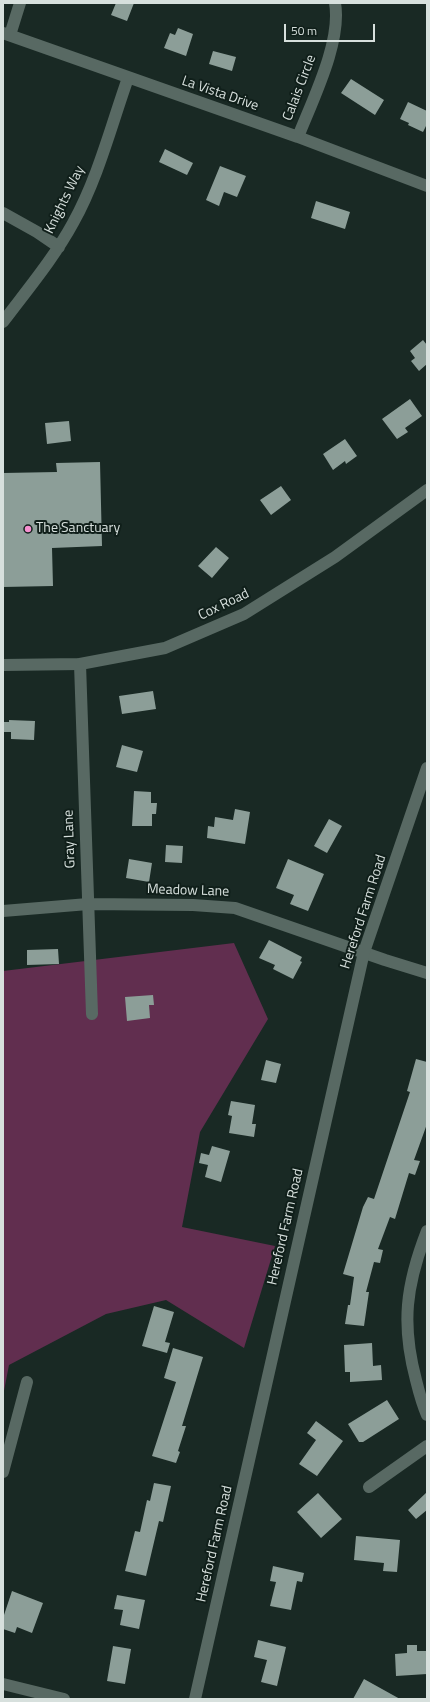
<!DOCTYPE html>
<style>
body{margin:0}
#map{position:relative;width:430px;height:1702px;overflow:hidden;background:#192924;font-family:"Titillium Web",sans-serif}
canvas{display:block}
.frame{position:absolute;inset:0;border:4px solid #d7e0dd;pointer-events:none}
.scale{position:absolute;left:284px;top:24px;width:91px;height:18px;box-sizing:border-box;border:2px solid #d7e0dd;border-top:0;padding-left:5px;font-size:12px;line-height:14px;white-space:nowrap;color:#d7e0dd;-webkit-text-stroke:3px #101f1a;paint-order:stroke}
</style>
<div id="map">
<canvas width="430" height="1702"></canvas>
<div class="frame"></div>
<div class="scale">50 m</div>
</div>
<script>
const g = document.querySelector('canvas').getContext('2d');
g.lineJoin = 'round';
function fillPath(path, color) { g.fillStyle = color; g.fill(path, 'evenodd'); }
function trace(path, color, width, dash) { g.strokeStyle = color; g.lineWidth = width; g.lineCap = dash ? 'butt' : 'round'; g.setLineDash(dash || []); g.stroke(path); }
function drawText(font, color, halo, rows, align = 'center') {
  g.font = font + ' "Titillium Web",sans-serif'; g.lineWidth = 4; g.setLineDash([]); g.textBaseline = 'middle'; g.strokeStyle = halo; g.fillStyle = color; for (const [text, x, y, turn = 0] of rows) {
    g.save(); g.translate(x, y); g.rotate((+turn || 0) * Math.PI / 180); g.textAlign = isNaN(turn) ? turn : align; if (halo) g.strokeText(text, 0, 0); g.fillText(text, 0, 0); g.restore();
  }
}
const green = new Path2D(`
 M 234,943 L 268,1019 L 200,1132 L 182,1227 L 275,1246 L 244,1348 L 166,1300 L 106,1314 L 9,1365 L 3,1396 L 3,971 Z`);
const building = new Path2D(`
 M 116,3 L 134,3 L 127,21 L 111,15 Z
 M 178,28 L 193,34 L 186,56 L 164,48 L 170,33 L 175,35 Z
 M 213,51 L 236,57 L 232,71 L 209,64 Z
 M 351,79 L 384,100 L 375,115 L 341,93 Z
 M 408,102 L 427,111 L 427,124 L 423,132 L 408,125 L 409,123 L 400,119 Z
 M 165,149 L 193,163 L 187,175 L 159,162 Z
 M 220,166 L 246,176 L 237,197 L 224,192 L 219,206 L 206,200 Z
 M 316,201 L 350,212 L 345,229 L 311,218 Z
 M 423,340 L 427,345 L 427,364 L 419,371 L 411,361 L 415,358 L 410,351 Z
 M 410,399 L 422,416 L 405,428 L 408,432 L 397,439 L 382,419 Z
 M 69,421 L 71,441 L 47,444 L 45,423 Z
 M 345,439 L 357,456 L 346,464 L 345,461 L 333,470 L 323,454 Z
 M 100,462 L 102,546 L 52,548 L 53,586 L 3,587 L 3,473 L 57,472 L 56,463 Z
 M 281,486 L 291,500 L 271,515 L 260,500 Z
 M 216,547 L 229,558 L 212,578 L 198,566 Z
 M 153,691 L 156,709 L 122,714 L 119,696 Z
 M 9,720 L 35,721 L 34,740 L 11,739 L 11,732 L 3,732 L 4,722 L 9,722 Z
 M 122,745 L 143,751 L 137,772 L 116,767 Z
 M 134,791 L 151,792 L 151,803 L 157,803 L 156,814 L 152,814 L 152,826 L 132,826 Z
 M 235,809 L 250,812 L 245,844 L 207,838 L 208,826 L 214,827 L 215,817 L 233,820 Z
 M 329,819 L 342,826 L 327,853 L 314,846 Z
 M 166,845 L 183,846 L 182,863 L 165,862 Z
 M 129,859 L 152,863 L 149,882 L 126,878 Z
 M 288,859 L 324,874 L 308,911 L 290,904 L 294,895 L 276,888 Z
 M 269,940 L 302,957 L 300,961 L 302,962 L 293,979 L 273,969 L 275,965 L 259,958 Z
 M 58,949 L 59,964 L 27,965 L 27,950 Z
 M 153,995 L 154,1005 L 149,1005 L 150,1018 L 127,1021 L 125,997 Z
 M 416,1059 L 427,1062 L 427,1124 L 414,1160 L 420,1161 L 415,1175 L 409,1173 L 395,1219 L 390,1217 L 378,1249 L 383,1250 L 380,1263 L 374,1262 L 366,1292 L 369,1292 L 364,1326 L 345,1324 L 348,1305 L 350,1305 L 354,1277 L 343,1274 L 363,1207 L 368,1197 L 374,1199 L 410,1092 L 407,1091 Z
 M 266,1060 L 281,1064 L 276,1083 L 261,1080 Z
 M 231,1101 L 255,1105 L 252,1124 L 256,1124 L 254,1137 L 229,1133 L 232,1116 L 228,1115 Z
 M 212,1146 L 230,1151 L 221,1182 L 205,1177 L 208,1165 L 199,1163 L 201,1153 L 209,1155 Z
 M 154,1306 L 174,1312 L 165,1342 L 170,1343 L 167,1353 L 142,1346 Z
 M 372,1343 L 373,1366 L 381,1365 L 382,1380 L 350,1382 L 350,1372 L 345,1372 L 344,1345 Z
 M 173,1348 L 203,1357 L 182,1426 L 186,1426 L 178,1451 L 180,1452 L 176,1463 L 152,1456 L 176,1382 L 164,1378 Z
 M 387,1400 L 399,1419 L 363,1442 L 359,1442 L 348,1424 Z
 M 316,1421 L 343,1441 L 317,1476 L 299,1464 L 316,1440 L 307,1433 Z
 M 154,1483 L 171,1486 L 163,1522 L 159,1521 L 146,1576 L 125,1571 L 135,1531 L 140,1532 L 147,1500 L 150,1501 Z
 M 427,1492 L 427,1510 L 416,1519 L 408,1510 Z
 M 318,1493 L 342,1519 L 321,1538 L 297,1512 Z
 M 356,1536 L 400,1540 L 397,1572 L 383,1571 L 384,1563 L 354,1560 Z
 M 273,1566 L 304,1573 L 302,1582 L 297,1581 L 291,1610 L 270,1606 L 276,1582 L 270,1581 Z
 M 12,1591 L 43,1603 L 32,1633 L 17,1627 L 15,1633 L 3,1629 L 3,1618 Z
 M 117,1595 L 145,1600 L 139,1629 L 120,1625 L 123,1610 L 114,1609 Z
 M 258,1640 L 286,1647 L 277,1686 L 261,1682 L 267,1660 L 254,1657 Z
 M 407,1645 L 417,1645 L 417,1651 L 427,1651 L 427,1674 L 396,1676 L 395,1654 L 407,1653 Z
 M 113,1646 L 131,1649 L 125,1684 L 107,1681 Z
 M 364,1679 L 400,1699 L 353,1699 Z`);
const minor = new Path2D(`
 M 3,33 L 298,137 L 427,186
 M 10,35 L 20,3
 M 298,137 C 312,101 342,42 335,3
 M 3,213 L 37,232 L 59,247
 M 3,322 C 27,290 54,258 73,223 C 98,178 111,126 128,78
 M 80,664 L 92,1014
 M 3,911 L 88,904 L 193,905 L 235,908 L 385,960 L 427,973
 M 427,1231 C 406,1285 401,1324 416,1380 C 419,1392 422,1404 427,1415
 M 3,1472 L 27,1382
 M 369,1487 L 427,1446
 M 3,1684 L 64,1699`);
const tertiary = new Path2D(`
 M 3,665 L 80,664 L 165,648 L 244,614 L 335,557 L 427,490
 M 195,1699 L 364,952 L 427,768`);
const markers = [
 [28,529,4,"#f690d0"]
];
const streetNames = [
 ["Calais Circle",300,88,-69],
 ["La Vista Drive",220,94,19],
 ["Knights Way",65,200,-64],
 ["Cox Road",224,605,-26],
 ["Gray Lane",70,839,-92],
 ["Meadow Lane",188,891,2],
 ["Hereford Farm Road",364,912,-72],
 ["Hereford Farm Road",286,1227,-77],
 ["Hereford Farm Road",215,1544,-77]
];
const poiNames = [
 ["The Sanctuary",36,529]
];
fillPath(green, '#612e4f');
fillPath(building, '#8c9e98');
trace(minor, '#586963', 12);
trace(tertiary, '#586963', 12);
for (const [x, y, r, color] of markers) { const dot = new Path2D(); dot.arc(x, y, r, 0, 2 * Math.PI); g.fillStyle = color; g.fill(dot); trace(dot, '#101f1a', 1.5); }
drawText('14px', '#d7e0dd', '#101f1a', streetNames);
drawText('14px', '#d7e0dd', '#101f1a', poiNames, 'left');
</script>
